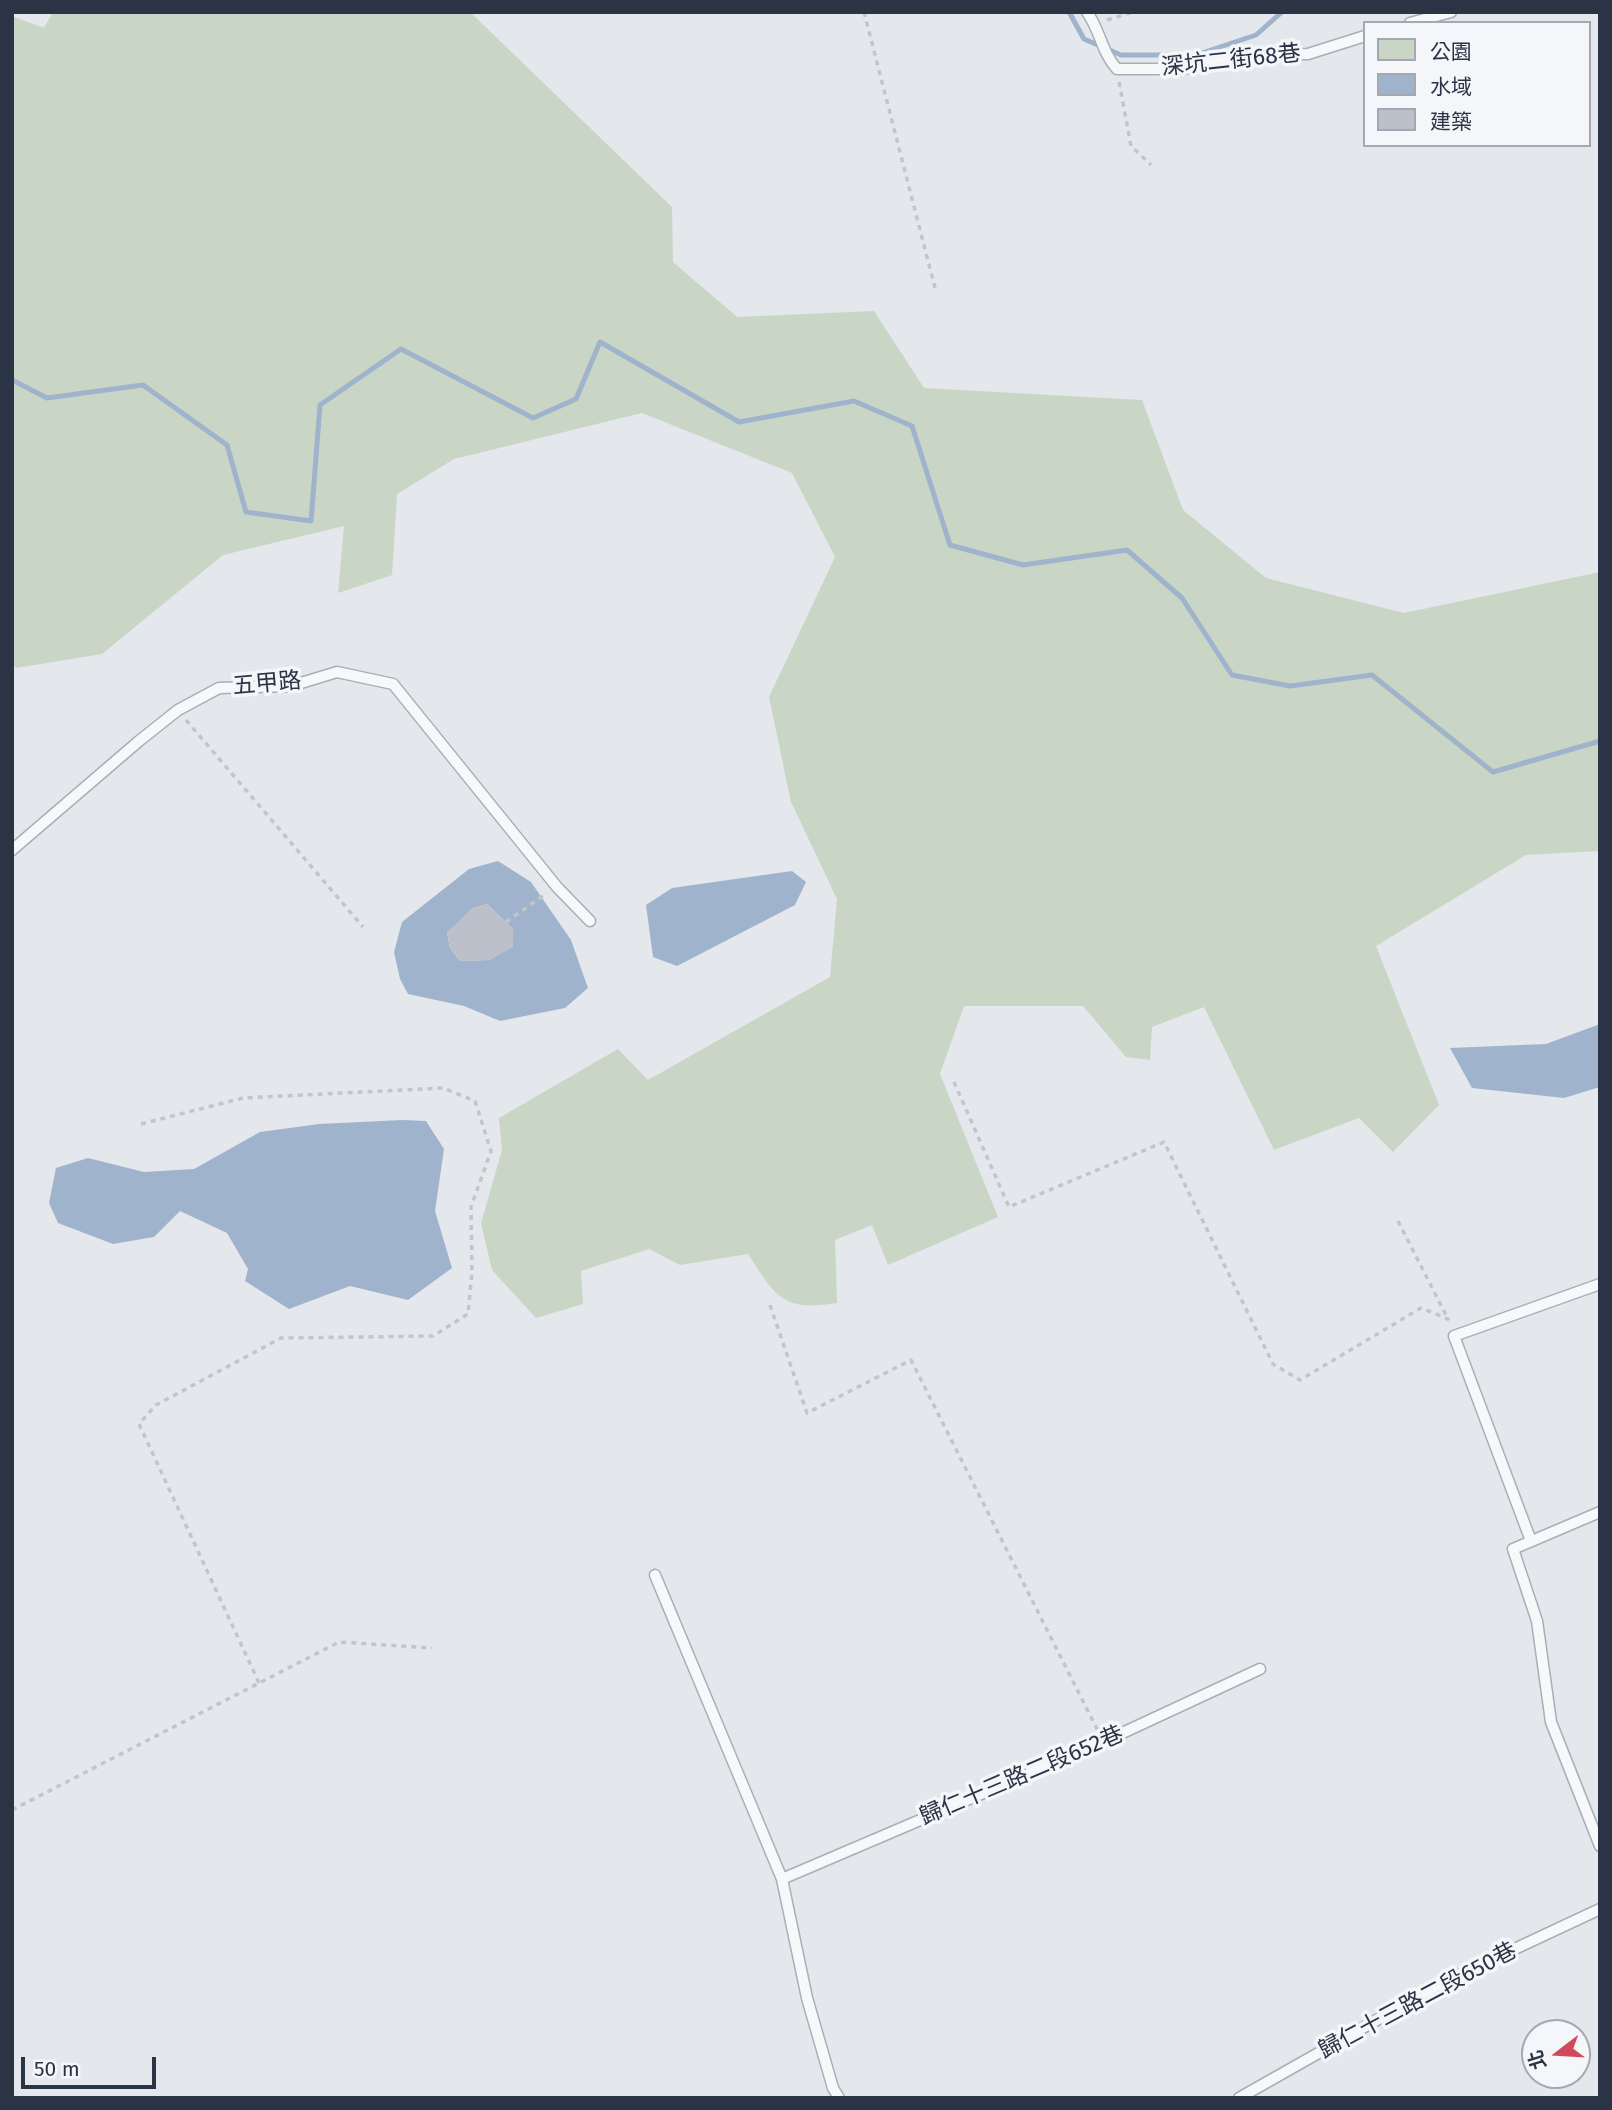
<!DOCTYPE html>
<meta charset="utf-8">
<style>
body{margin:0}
#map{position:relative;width:1612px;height:2110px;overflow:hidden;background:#e4e7ec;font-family:"Fira Sans","Noto Sans TC",sans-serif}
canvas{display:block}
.frame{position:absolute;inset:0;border:14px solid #2b3445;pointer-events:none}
.legend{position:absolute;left:1363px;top:21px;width:228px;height:126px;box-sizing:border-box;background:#f4f6f9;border:2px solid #a4a8b1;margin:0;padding:9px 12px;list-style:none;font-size:21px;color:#2b3445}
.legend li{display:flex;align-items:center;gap:14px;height:35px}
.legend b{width:35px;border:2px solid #a4a8b1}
.north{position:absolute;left:1521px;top:2019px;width:70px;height:70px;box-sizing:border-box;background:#f4f6f9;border:2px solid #a4a8b1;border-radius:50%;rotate:253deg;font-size:19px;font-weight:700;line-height:28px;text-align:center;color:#2b3445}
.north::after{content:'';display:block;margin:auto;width:24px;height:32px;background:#d1495b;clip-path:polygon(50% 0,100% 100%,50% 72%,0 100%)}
.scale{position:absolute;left:21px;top:2057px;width:135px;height:32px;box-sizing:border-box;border:4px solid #2b3445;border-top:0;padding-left:9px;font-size:21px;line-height:24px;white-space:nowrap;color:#2b3445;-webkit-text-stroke:5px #f4f6f9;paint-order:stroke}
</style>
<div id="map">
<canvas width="1612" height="2110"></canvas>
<div class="frame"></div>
<ul class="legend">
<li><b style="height:19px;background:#c9d6c5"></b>公園</li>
<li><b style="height:19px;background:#9fb4cc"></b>水域</li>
<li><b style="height:19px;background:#bbc0ca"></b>建築</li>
</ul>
<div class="north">北</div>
<div class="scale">50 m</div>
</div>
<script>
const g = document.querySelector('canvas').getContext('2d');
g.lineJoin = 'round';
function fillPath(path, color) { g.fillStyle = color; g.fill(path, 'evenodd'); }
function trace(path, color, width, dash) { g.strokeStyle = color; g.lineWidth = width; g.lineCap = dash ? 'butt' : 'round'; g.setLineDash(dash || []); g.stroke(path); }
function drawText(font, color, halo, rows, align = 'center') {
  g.font = font + ' "Fira Sans","Noto Sans TC",sans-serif'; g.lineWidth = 7; g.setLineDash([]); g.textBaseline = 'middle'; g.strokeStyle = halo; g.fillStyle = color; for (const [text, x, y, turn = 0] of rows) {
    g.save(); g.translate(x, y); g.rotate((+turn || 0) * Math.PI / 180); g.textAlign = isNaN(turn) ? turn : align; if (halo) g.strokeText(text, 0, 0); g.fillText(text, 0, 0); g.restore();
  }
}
const green = new Path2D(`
 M 53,12 L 470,12 L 672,207 L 673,262 L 737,317 L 874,311 L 924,388 L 1142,400 L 1183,510 L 1266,578 L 1404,613 L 1600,572 L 1600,851 L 1526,855 L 1376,946 L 1439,1105 L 1393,1152 L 1359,1118 L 1274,1150 L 1204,1007 L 1152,1027 L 1150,1060 L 1126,1057 L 1083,1006 L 964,1006 L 940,1074 L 998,1217 L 888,1265 L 872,1225 L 835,1240 L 837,1303 C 783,1312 776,1297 748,1254 L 680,1265 L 649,1249 L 581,1271 L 583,1304 L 536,1318 L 492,1270 L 481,1223 L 502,1150 L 499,1118 L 618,1049 L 648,1080 L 830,977 L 837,899 L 791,802 L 769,697 L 835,557 L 792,473 L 642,413 L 454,459 L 397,494 L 392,575 L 338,593 L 344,526 L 223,555 L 102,654 L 16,668 L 12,664 L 12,16 L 44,28 Z`);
const water = new Path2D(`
 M 498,861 L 531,882 L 571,940 L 588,988 L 565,1008 L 500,1021 L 464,1006 L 408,994 L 400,979 L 394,952 L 402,922 L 469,869 ZM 487,904 L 513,929 L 513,946 L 489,960 L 460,961 L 450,948 L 447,933 L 473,908 Z
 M 792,871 L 806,882 L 795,905 L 677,966 L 653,957 L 646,905 L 672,888 Z
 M 1600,1024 L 1600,1087 L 1564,1098 L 1472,1088 L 1450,1048 L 1546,1044 Z
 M 402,1120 L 426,1121 L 444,1149 L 435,1211 L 452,1268 L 408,1300 L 350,1286 L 289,1309 L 245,1281 L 248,1269 L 227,1233 L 180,1211 L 154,1237 L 113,1244 L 58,1223 L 49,1203 L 56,1168 L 88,1158 L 144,1172 L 194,1169 L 260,1132 L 319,1124 Z`);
const stream = new Path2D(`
 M 1069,12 L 1084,39 L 1121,55 L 1196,55 L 1256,35 L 1282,12
 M 12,380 L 47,398 L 143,385 L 227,445 L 246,512 L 311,521 L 320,405 L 401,349 L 533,418 L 576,399 L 600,342 L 739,422 L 854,401 L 912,426 L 950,545 L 1023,565 L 1127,550 L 1182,598 L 1232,675 L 1290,686 L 1372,675 L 1493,772 L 1600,741`);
const building = new Path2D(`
 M 487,904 L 513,929 L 513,947 L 489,960 L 460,961 L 450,948 L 447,932 L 473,908 Z`);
const path = new Path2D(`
 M 864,12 L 935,288
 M 1107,20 L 1133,12
 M 1119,82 L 1131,146 L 1151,165
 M 186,720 L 363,927
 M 506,922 L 547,893
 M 954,1082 L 1009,1207 L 1164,1142 L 1273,1364 L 1300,1380 L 1421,1308 L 1448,1319 L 1450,1324
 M 141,1124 L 243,1098 L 443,1088 L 475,1101 L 491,1151 L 471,1207 L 472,1272 L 468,1314 L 433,1336 L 281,1338 L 156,1405 L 139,1424 L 259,1683
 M 1398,1221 L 1447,1317
 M 770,1305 L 807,1413 L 911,1360 L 1098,1731
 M 12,1810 L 339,1642 L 432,1648`);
const lane = new Path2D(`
 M 1087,12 C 1100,30 1102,53 1117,69 L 1184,69 L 1251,55 L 1308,54 L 1365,36
 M 1410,23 L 1451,12
 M 12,850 L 139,741 L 178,710 L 219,688 L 291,686 L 337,672 L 393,684 L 557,887 L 590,921
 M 1600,1512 L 1513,1549 L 1537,1621 L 1551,1722 L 1600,1846
 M 1531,1541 L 1454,1336 L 1600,1284
 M 655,1575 L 782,1879
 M 839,2098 L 833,2088 L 807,1998 L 782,1879 L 1103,1742 L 1260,1669
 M 1239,2098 L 1444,1982 L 1600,1909`);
const streetNames = [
 ["深坑二街68巷",1231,61,-6],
 ["五甲路",267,684,-5],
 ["歸仁十三路二段652巷",1022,1776,-23],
 ["歸仁十三路二段650巷",1418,2001,-28]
];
fillPath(green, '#c9d6c5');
fillPath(water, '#9fb4cc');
trace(stream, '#9fb4cc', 5);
fillPath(building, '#bbc0ca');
trace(lane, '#a9aeb7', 13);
trace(path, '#c2c5cb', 3.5, [5, 5]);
trace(lane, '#f7f8fa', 10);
drawText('23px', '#2b3445', '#f4f6f9', streetNames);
</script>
